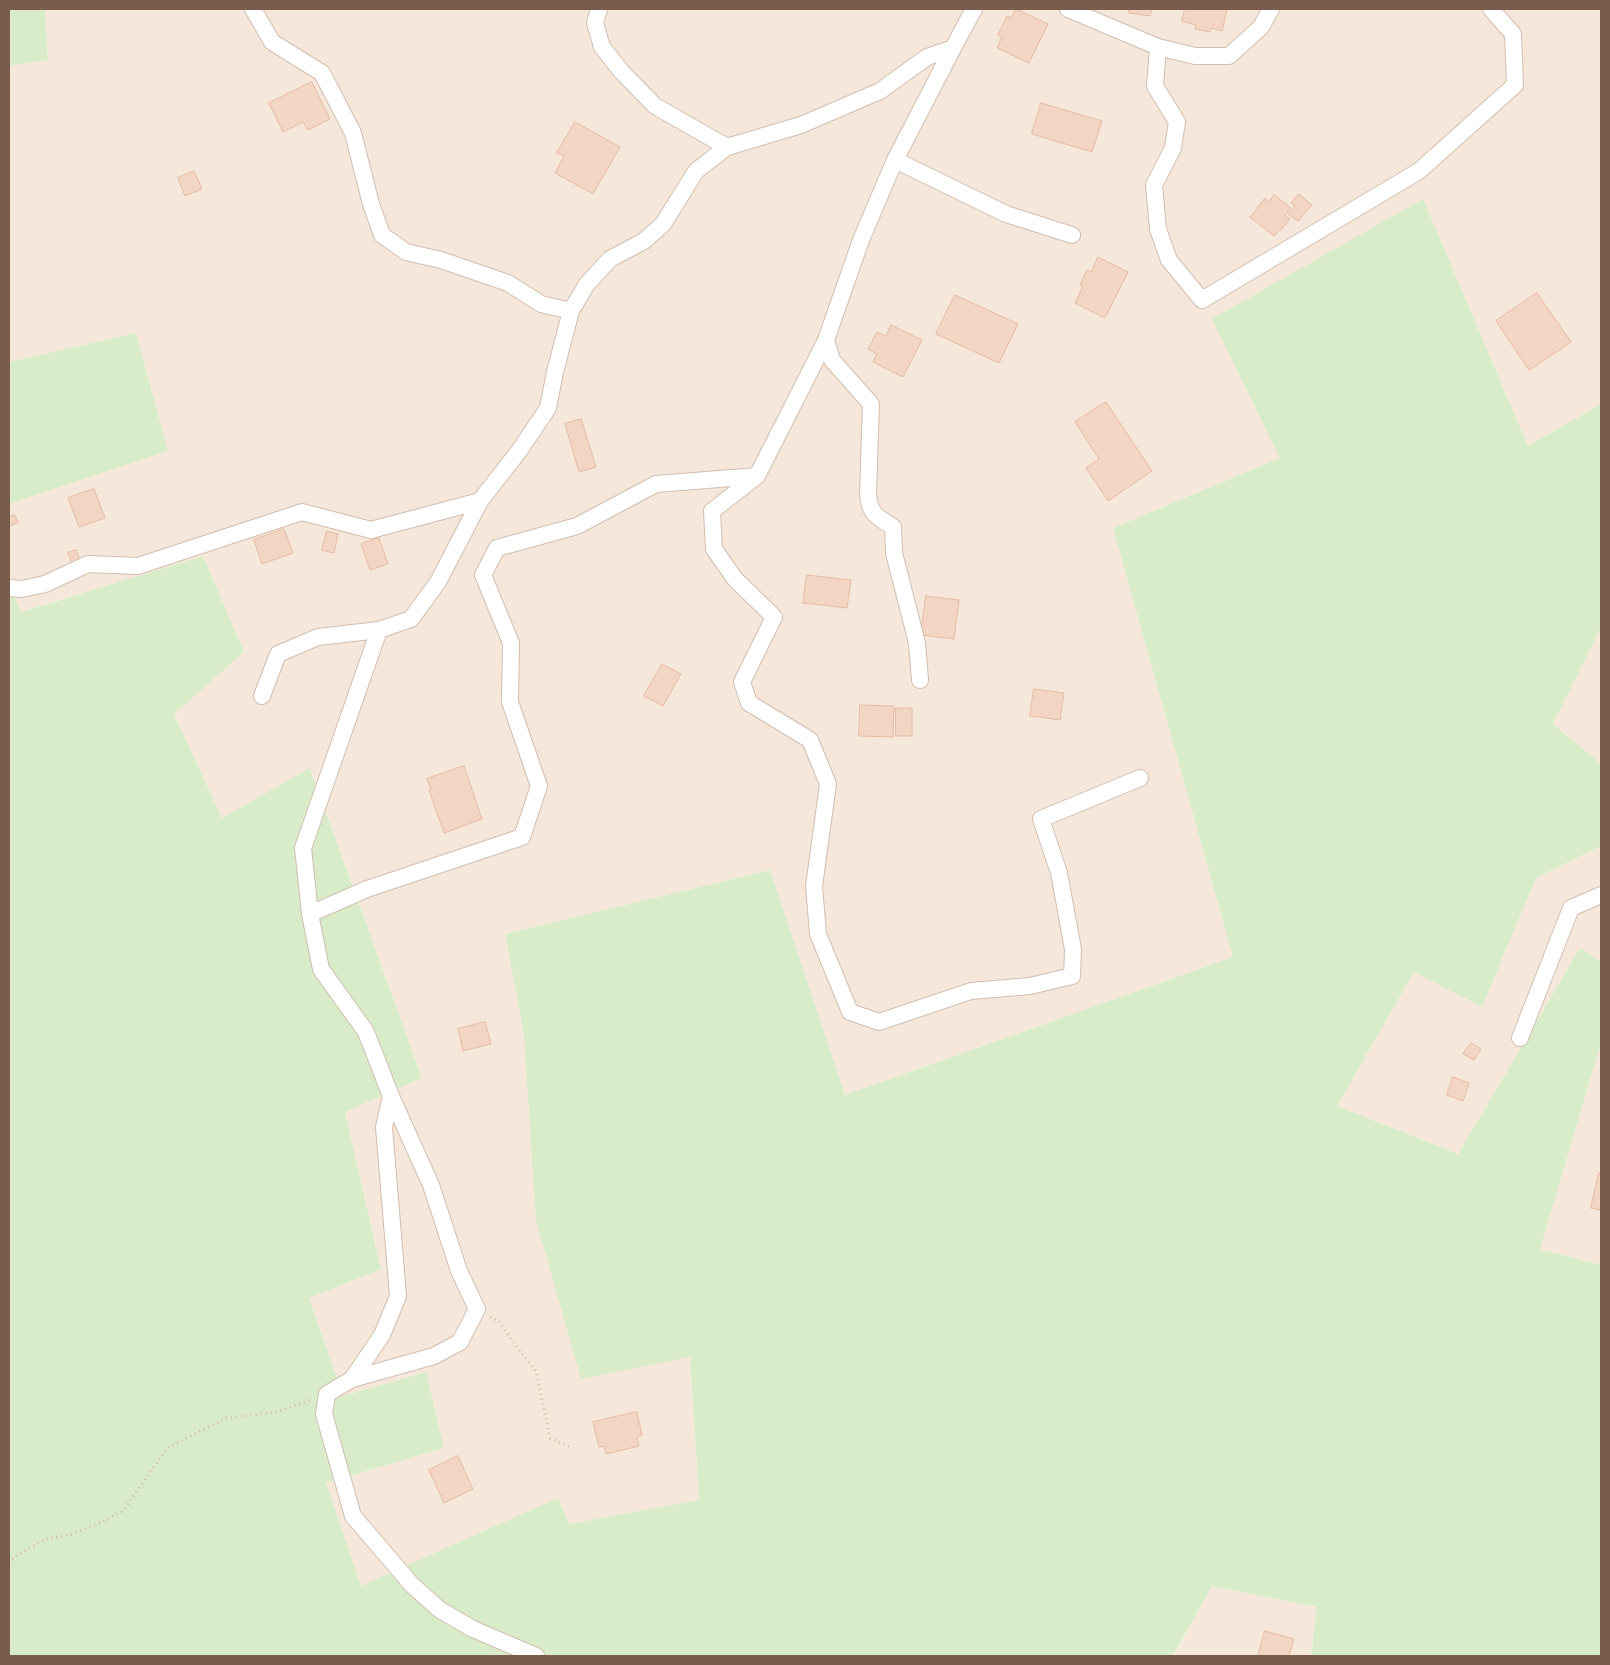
<!DOCTYPE html>
<style>
body{margin:0}
#map{position:relative;width:1610px;height:1665px;overflow:hidden;background:#fdf6ec;font-family:Commissioner,sans-serif}
canvas{display:block}
.frame{position:absolute;inset:0;border:10px solid #7a5c4d;pointer-events:none}
</style>
<div id="map">
<canvas width="1610" height="1665"></canvas>
<div class="frame"></div>
</div>
<script>
const g = document.querySelector('canvas').getContext('2d');
g.lineJoin = 'round';
function fillPath(path, color) { g.fillStyle = color; g.fill(path, 'evenodd'); }
function trace(path, color, width, dash) { g.strokeStyle = color; g.lineWidth = width; g.lineCap = dash ? 'butt' : 'round'; g.setLineDash(dash || []); g.stroke(path); }
const residential = new Path2D(`
 M 45,9 L 1601,9 L 1601,404 L 1528,446 L 1423,199 L 1280,458 L 1113,528 L 1233,957 L 845,1095 L 770,870 L 505,934 L 524,1034 L 581,1379 L 690,1356 L 699,1500 L 569,1524 L 558,1499 L 361,1586 L 326,1483 L 444,1448 L 426,1372 L 343,1396 L 309,1297 L 381,1268 L 345,1112 L 422,1078 L 311,769 L 222,818 L 174,713 L 244,652 L 203,556 L 20,612 L 9,582 L 9,504 L 168,451 L 136,333 L 9,362 L 9,66 L 48,60 Z
 M 1601,627 L 1601,764 L 1553,724 Z
 M 1601,846 L 1601,962 L 1580,948 L 1458,1154 L 1337,1106 L 1414,972 L 1482,1007 L 1536,878 Z
 M 1601,1043 L 1601,1265 L 1540,1249 Z
 M 1212,1586 L 1317,1607 L 1311,1656 L 1174,1656 Z`);
const green = new Path2D(`
 M 9,9 L 45,9 L 48,60 L 9,66 Z
 M 1423,199 L 1528,446 L 1601,404 L 1601,627 L 1553,724 L 1601,764 L 1601,846 L 1536,878 L 1482,1007 L 1414,972 L 1337,1106 L 1458,1154 L 1580,948 L 1601,962 L 1601,1043 L 1540,1249 L 1601,1265 L 1601,1656 L 1311,1656 L 1317,1607 L 1212,1586 L 1173,1656 L 9,1656 L 9,582 L 21,612 L 203,556 L 244,652 L 174,714 L 222,818 L 310,768 L 422,1078 L 345,1112 L 381,1269 L 309,1298 L 343,1396 L 426,1372 L 444,1448 L 326,1483 L 361,1586 L 558,1498 L 569,1524 L 699,1500 L 690,1357 L 581,1379 L 536,1220 L 524,1034 L 505,934 L 770,870 L 845,1095 L 1233,957 L 1113,528 L 1280,458 L 1212,319 Z
 M 136,333 L 168,451 L 9,504 L 9,362 Z`);
const building = new Path2D(`
 M 1016,9 L 1048,24 L 1029,63 L 997,48 L 1002,37 L 998,35 L 1007,16 L 1011,18 Z
 M 1129,9 L 1152,9 L 1150,16 L 1129,13 Z
 M 1185,9 L 1227,9 L 1222,31 L 1211,28 L 1210,32 L 1195,29 L 1196,25 L 1182,21 Z
 M 312,82 L 330,119 L 308,130 L 303,122 L 283,132 L 269,103 Z
 M 1041,103 L 1102,121 L 1092,152 L 1032,134 Z
 M 575,122 L 620,147 L 593,194 L 555,173 L 564,156 L 557,153 Z
 M 194,171 L 202,189 L 185,196 L 178,178 Z
 M 1299,194 L 1312,205 L 1298,221 L 1288,214 L 1295,206 L 1291,203 Z
 M 1274,195 L 1291,208 L 1285,215 L 1290,219 L 1281,230 L 1280,229 L 1274,236 L 1250,217 L 1265,198 L 1269,202 Z
 M 1098,257 L 1128,272 L 1105,318 L 1075,303 L 1083,286 L 1080,285 L 1087,270 L 1091,272 Z
 M 1537,293 L 1571,342 L 1529,370 L 1496,321 Z
 M 955,295 L 1018,324 L 999,363 L 936,334 Z
 M 891,325 L 922,340 L 903,377 L 873,362 L 877,354 L 868,349 L 877,332 L 886,336 Z
 M 1106,402 L 1152,471 L 1108,501 L 1086,468 L 1099,459 L 1075,422 Z
 M 581,419 L 596,467 L 579,472 L 565,424 Z
 M 94,489 L 105,518 L 79,527 L 68,498 Z
 M 14,515 L 18,522 L 9,527 L 9,517 Z
 M 284,529 L 293,553 L 262,564 L 254,540 Z
 M 327,531 L 338,534 L 334,553 L 322,550 Z
 M 379,538 L 388,564 L 370,570 L 361,544 Z
 M 76,550 L 82,565 L 74,568 L 68,553 Z
 M 807,575 L 851,580 L 847,608 L 803,603 Z
 M 926,596 L 959,600 L 954,639 L 921,635 Z
 M 662,664 L 681,674 L 663,706 L 644,696 Z
 M 1034,689 L 1064,693 L 1060,720 L 1030,716 Z
 M 860,705 L 894,706 L 893,737 L 859,736 Z
 M 896,708 L 912,708 L 912,736 L 896,736 Z
 M 464,766 L 482,819 L 444,833 L 429,790 L 431,789 L 427,779 Z
 M 485,1022 L 491,1044 L 463,1051 L 458,1029 Z
 M 1471,1043 L 1481,1049 L 1474,1060 L 1463,1054 Z
 M 1453,1077 L 1469,1083 L 1463,1101 L 1447,1095 Z
 M 1599,1173 L 1601,1174 L 1601,1210 L 1591,1208 Z
 M 637,1412 L 642,1435 L 637,1437 L 639,1446 L 606,1454 L 604,1446 L 599,1447 L 593,1422 Z
 M 458,1456 L 473,1489 L 444,1503 L 429,1470 Z
 M 1265,1631 L 1294,1639 L 1289,1656 L 1258,1656 Z`);
const path = new Path2D(`
 M 490,1317 L 499,1322 L 519,1350 L 536,1371 L 550,1438 L 573,1448
 M 9,1563 L 16,1556 L 45,1539 L 70,1535 L 104,1521 L 123,1511 L 167,1448 L 226,1418 L 276,1412 L 310,1400`);
const street = new Path2D(`
 M 253,9 L 272,42 L 322,73 L 353,133 L 371,204 L 382,235 L 406,252 L 441,260 L 508,283 L 541,304 L 571,311
 M 599,9 L 595,23 L 602,47 L 621,71 L 655,106 L 727,147
 M 1068,9 L 1158,47
 M 1271,9 L 1261,27 L 1229,56 L 1195,56 L 1158,47 L 1155,86 L 1177,122 L 1173,148 L 1154,185 L 1158,229 L 1169,260 L 1202,300 L 1419,171 L 1515,85 L 1513,34 L 1491,9
 M 953,48 L 895,160 L 861,240 L 826,340 L 757,476 L 712,511 L 714,549 L 735,579 L 774,617 L 742,682 L 749,703 L 810,740 L 828,784 L 814,886 L 818,934 L 850,1012 L 879,1022 L 971,991 L 1030,986 L 1072,976 L 1073,949 L 1059,873 L 1041,819 L 1140,778
 M 895,160 L 1006,214 L 1072,235
 M 826,340 L 832,360 L 871,404 L 868,494 C 870,515 876,516 893,527 L 894,553 L 917,643 L 920,680
 M 9,588 L 22,589 L 45,584 L 88,564 L 138,566 L 302,512 L 371,530 L 480,501
 M 262,696 L 278,654 L 318,637 L 379,630
 M 310,914 L 367,889 L 522,837 L 539,786 L 510,702 L 511,643 L 483,575 L 497,548 L 577,526 L 656,484 L 757,476
 M 1520,1038 L 1571,908 L 1601,895
 M 352,1379 L 382,1335 L 398,1296 L 384,1127 L 391,1096
 M 536,1656 L 473,1629 L 440,1610 L 412,1585 L 353,1516 L 324,1414 L 327,1394 L 352,1379 L 434,1356 L 460,1342 L 477,1309 L 459,1271 L 431,1185 L 391,1096 L 366,1032 L 321,969 L 310,914 L 303,848 L 379,630 L 411,619 L 438,582 L 480,501 L 519,451 L 548,408 L 555,372 L 571,311 L 587,284 L 610,259 L 644,241 L 663,224 L 696,171 L 727,147 L 801,125 L 880,91 L 927,57 L 953,48 L 974,9`);
fillPath(residential, '#f5e8da');
fillPath(green, '#d8ecc9');
fillPath(building, '#f3d5c3');
trace(building, '#e6bba3', 1);
trace(street, '#d1beb0', 18);
trace(path, '#d9b8a5', 3, [1, 4]);
trace(street, '#fff', 16);
</script>
